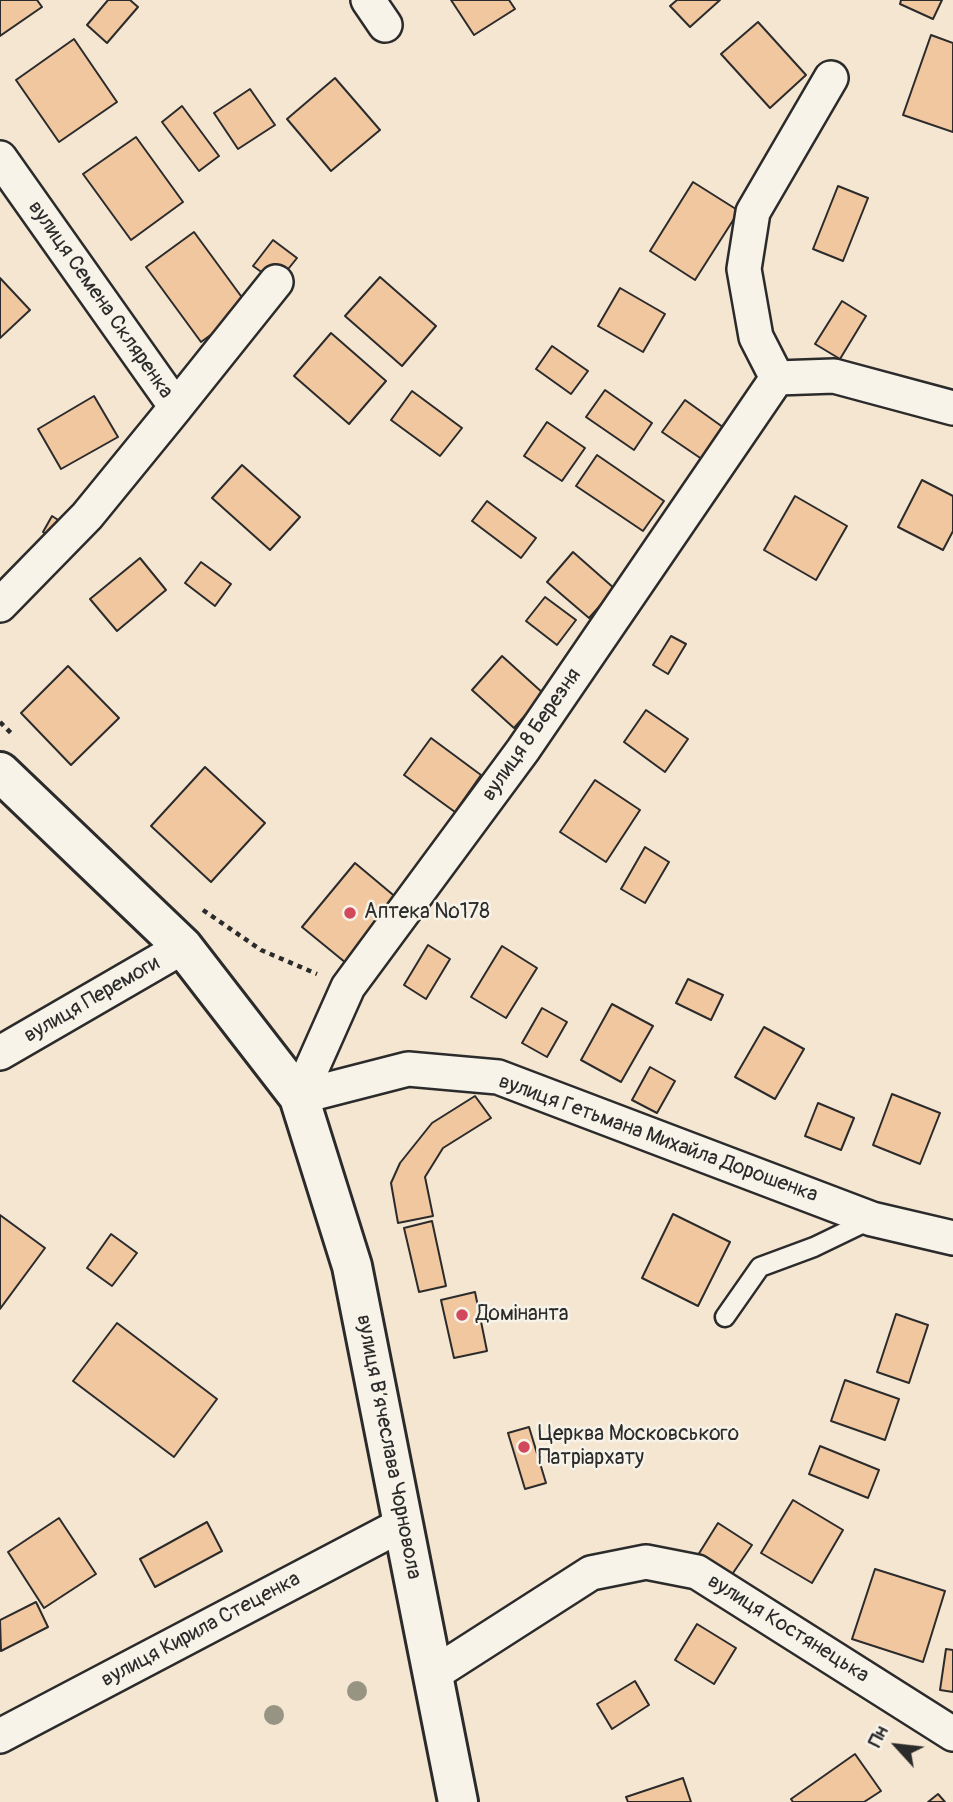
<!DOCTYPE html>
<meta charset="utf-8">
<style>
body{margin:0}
#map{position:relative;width:953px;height:1802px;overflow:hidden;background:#f5e6d2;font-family:Pangolin,sans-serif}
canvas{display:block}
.north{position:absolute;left:862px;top:1711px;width:70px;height:70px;-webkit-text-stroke:5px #f7f3e8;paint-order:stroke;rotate:297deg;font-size:19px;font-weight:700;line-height:28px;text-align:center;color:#2b2b2b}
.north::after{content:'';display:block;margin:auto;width:24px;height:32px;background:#2b2b2b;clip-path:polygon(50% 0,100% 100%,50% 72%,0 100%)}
</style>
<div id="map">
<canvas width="953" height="1802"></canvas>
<div class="north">Пн</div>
</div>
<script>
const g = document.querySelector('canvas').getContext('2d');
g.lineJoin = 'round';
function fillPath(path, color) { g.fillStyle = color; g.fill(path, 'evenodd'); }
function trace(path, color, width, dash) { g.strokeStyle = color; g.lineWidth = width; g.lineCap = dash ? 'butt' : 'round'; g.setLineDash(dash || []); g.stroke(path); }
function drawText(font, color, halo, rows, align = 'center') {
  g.font = font + ' Pangolin,sans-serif'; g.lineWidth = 5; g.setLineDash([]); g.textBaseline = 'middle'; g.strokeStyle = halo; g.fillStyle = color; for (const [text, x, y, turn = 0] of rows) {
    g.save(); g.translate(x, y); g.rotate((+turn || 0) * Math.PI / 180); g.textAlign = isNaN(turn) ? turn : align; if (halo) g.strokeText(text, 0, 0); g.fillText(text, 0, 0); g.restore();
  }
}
const building = new Path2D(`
 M 0,0 L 37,0 L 42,7 L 0,36 Z
 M 108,0 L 130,0 L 138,7 L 107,43 L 87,25 Z
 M 451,0 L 509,0 L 515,9 L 474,35 Z
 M 677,0 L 720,0 L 690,27 L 670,6 Z
 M 901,0 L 942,0 L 933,19 L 900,4 Z
 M 758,22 L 806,75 L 770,108 L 721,54 Z
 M 931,35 L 953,43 L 953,132 L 903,115 Z
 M 74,39 L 117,102 L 59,142 L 16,80 Z
 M 335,78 L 380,130 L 331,171 L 287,119 Z
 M 250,89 L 275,125 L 238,149 L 214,113 Z
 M 182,106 L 219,156 L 199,171 L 162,122 Z
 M 136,137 L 183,202 L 131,240 L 83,174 Z
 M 693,182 L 739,211 L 695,280 L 650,251 Z
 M 838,186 L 868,198 L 843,261 L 813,249 Z
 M 194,232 L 249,307 L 201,342 L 146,267 Z
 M 273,240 L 297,258 L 277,283 L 253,266 Z
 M 380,277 L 436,326 L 402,366 L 345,316 Z
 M 0,278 L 30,310 L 0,338 Z
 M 620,288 L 665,314 L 643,352 L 598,326 Z
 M 842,301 L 866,316 L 840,359 L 815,344 Z
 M 331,333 L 386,381 L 349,424 L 294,376 Z
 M 552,346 L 588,371 L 571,394 L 536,369 Z
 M 605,390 L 652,423 L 634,450 L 586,417 Z
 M 412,391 L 462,428 L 440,456 L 391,420 Z
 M 94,396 L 118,437 L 61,469 L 38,429 Z
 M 685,400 L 734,435 L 712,466 L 662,432 Z
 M 547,422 L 585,448 L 562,481 L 524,456 Z
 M 597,455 L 664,501 L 643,531 L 576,486 Z
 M 242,465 L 300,517 L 270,550 L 212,498 Z
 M 922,480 L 953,496 L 953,531 L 943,550 L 898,527 Z
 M 795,496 L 847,526 L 816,580 L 764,550 Z
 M 487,501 L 536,538 L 521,558 L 472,521 Z
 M 52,516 L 80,534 L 70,550 L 43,532 Z
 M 573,552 L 615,589 L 589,618 L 547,582 Z
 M 140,558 L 166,590 L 117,631 L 90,599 Z
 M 201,562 L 231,584 L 215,606 L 185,583 Z
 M 545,597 L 576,620 L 557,645 L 526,621 Z
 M 671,636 L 686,644 L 668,674 L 653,665 Z
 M 502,656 L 544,694 L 514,728 L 472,690 Z
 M 68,666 L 119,718 L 71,765 L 21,713 Z
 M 646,710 L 688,739 L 665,772 L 624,742 Z
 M 431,738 L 481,775 L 455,812 L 404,775 Z
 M 205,767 L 265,823 L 211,882 L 151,826 Z
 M 595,780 L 640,810 L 606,862 L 560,832 Z
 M 645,847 L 669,862 L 645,903 L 621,889 Z
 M 355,863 L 398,899 L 346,963 L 302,927 Z
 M 428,945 L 450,959 L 426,999 L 404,985 Z
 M 502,946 L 537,968 L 506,1018 L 471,997 Z
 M 688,979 L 723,995 L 711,1020 L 676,1003 Z
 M 612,1004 L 653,1026 L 621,1082 L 581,1060 Z
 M 542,1008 L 567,1022 L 547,1057 L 522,1043 Z
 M 764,1027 L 804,1049 L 775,1099 L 735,1077 Z
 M 650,1067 L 675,1081 L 657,1113 L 632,1100 Z
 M 892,1094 L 940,1113 L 920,1164 L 873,1145 Z
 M 475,1096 L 491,1118 L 443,1148 L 425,1177 L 433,1216 L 398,1223 L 391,1183 L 400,1163 L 432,1123 Z
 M 818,1103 L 854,1118 L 841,1150 L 805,1136 Z
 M 673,1214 L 730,1242 L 698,1306 L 642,1278 Z
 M 0,1215 L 45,1248 L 0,1309 Z
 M 432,1221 L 446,1286 L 419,1292 L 404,1228 Z
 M 111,1234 L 137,1253 L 112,1286 L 87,1268 Z
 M 475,1292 L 487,1351 L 454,1358 L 441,1300 Z
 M 896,1314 L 928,1325 L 909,1383 L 877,1372 Z
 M 117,1323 L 217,1399 L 174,1457 L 73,1381 Z
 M 845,1380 L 899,1399 L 885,1440 L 831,1421 Z
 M 529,1427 L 546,1483 L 525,1489 L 508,1433 Z
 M 820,1446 L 879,1470 L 868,1498 L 809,1474 Z
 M 793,1500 L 843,1530 L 812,1583 L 761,1553 Z
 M 59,1518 L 96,1574 L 44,1608 L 8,1552 Z
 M 207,1522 L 222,1551 L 155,1587 L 140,1559 Z
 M 718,1523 L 752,1545 L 731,1576 L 698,1555 Z
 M 875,1569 L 945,1591 L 923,1662 L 852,1639 Z
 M 36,1602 L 48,1627 L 1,1651 L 0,1620 Z
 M 697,1624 L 736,1648 L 714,1684 L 675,1660 Z
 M 946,1649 L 953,1650 L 953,1692 L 940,1690 Z
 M 635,1681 L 649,1705 L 612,1729 L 597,1704 Z
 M 855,1754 L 881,1791 L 864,1802 L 793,1802 L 791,1799 Z
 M 683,1778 L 691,1802 L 628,1802 L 626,1797 Z
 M 938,1794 L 945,1802 L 928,1802 Z`);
const path = new Path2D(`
 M 0,722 L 14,736
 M 203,910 L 261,950 L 317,974`);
const service = new Path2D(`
 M 725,1317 L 760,1267 L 814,1247 L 872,1219`);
const minor = new Path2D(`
 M 368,0 L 385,25
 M 0,158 L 176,407 L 87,516 L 0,605
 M 777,378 L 756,337 L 744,269 L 753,212 L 831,78
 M 176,407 L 276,282
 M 0,1053 L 183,947
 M 299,1097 L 348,987 L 523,750 L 777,378 L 834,376 L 953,408
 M 299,1097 L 408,1069 L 498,1077 L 872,1219 L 953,1238
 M 432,1675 L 591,1573 L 646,1562 L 697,1572 L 953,1734
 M 0,1736 L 403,1524`);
const tertiary = new Path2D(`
 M 0,772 L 183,947 L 299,1097 L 352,1266 L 458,1802`);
const trees = [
 [357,1691],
 [274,1715]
];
const markers = [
 [350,913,7,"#d1495b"],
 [462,1315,7,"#d1495b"],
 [524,1447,7,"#d1495b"]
];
const streetNames = [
 ["вулиця Семена Скляренка",100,300,55],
 ["вулиця 8 Березня",532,735,-55],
 ["вулиця Перемоги",92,1000,-30],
 ["вулиця Гетьмана Михайла Дорошенка",658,1139,20],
 ["вулиця Вʼячеслава Чорновола",388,1447,79],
 ["вулиця Костянецька",788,1629,32],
 ["вулиця Кирила Стеценка",201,1630,-28]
];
const poiNames = [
 ["Аптека №178",364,913],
 ["Домінанта",476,1315],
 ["Церква Московського",538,1435],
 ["Патріархату",538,1459]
];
fillPath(building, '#f1c7a0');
trace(building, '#2b2b2b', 2);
trace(service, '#2b2b2b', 23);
trace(minor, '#2b2b2b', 38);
trace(tertiary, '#2b2b2b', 44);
trace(path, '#2b2b2b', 4.5, [5, 5]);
trace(service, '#f7f3e8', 18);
trace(minor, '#f7f3e8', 33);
trace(tertiary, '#f7f3e8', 38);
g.fillStyle = '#989483';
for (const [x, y] of trees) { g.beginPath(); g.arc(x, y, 10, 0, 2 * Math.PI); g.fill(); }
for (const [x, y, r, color] of markers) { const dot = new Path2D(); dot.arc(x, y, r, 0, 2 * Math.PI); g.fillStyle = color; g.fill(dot); trace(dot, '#f7f3e8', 2.5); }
drawText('21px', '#2b2b2b', '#f7f3e8', streetNames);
drawText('21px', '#2b2b2b', '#f7f3e8', poiNames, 'left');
</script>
